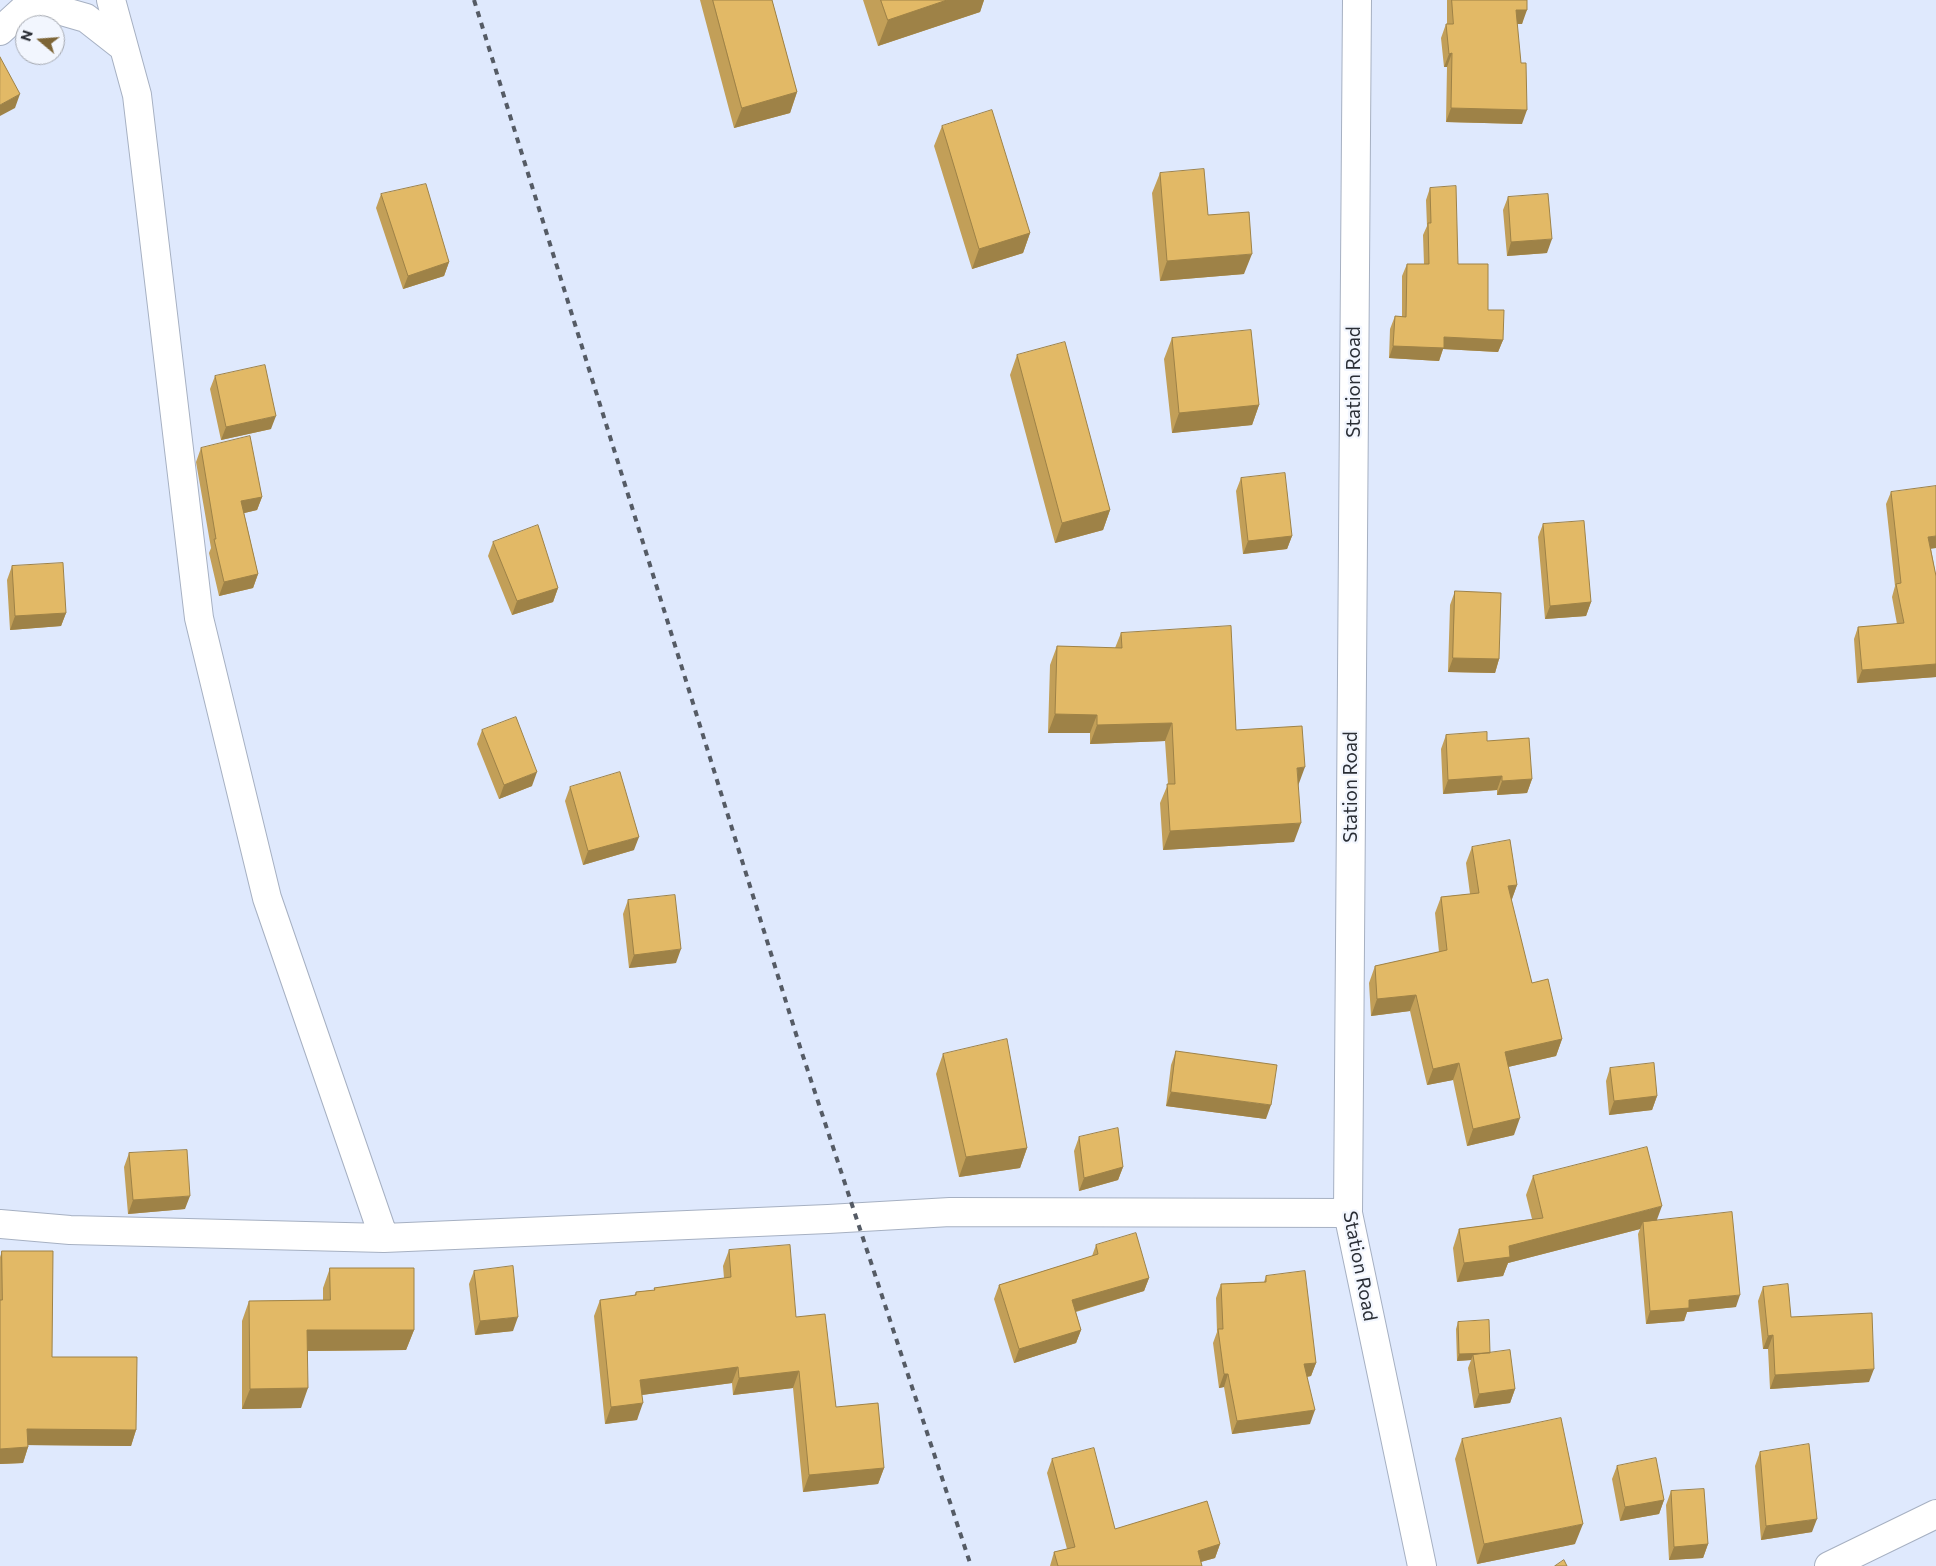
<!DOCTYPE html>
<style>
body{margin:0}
#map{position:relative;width:1936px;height:1566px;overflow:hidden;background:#dfe9fd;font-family:Commissioner,sans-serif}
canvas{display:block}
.north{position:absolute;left:15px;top:15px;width:50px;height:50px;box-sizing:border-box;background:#f2f6fe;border:1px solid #a2a6ae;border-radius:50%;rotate:288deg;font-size:14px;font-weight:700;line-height:20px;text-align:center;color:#2a2e35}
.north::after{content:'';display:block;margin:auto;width:18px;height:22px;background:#7d6536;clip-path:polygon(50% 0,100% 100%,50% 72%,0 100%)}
</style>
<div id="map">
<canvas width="1936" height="1566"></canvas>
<div class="north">N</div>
</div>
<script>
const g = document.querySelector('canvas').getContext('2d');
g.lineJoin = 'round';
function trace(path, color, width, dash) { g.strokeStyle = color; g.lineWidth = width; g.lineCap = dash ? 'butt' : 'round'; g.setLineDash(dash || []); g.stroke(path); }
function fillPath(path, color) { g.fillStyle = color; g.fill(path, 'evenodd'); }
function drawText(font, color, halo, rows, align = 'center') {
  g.font = font + ' Commissioner,sans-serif'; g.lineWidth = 4.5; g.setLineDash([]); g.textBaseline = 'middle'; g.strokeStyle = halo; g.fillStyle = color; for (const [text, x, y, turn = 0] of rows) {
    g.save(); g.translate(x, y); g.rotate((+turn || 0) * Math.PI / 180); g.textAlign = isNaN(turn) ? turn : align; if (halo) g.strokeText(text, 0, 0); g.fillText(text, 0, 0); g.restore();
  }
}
const minor = new Path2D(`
 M 111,0 L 137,95 L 199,618 L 267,898 L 384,1238
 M 1357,0 L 1348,1213 L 1422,1566
 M 0,31 L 23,10 L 48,7 L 86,18 L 123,47
 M 0,1224 L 70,1230 L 384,1238 L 828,1219 L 950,1212 L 1348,1213
 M 1829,1566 L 1936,1514`);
const rail = new Path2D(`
 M 474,0 L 801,1050 L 971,1566`);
const wall = new Path2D(`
 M 700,0 L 772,0 L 797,92 L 790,113 L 734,128 Z
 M 863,0 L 984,0 L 980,12 L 878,46 Z
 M 1447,0 L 1527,0 L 1522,24 L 1517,24 L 1522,124 L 1446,122 L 1447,67 L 1444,67 L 1441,38 L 1446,24 L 1447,24 Z
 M 942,126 L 1030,233 L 1023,253 L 972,269 L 934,146 Z
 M 1160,173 L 1208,215 L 1244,274 L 1160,281 L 1152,193 Z
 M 1430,188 L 1458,264 L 1488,310 L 1503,340 L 1498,352 L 1443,349 L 1439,361 L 1389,358 L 1390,329 L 1395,316 L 1402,317 L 1402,276 L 1407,264 L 1424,264 L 1423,235 L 1427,226 L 1426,200 Z
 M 381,194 L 449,262 L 444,276 L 403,289 L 376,208 Z
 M 1508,197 L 1547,253 L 1507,256 L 1503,210 Z
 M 1172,338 L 1259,405 L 1252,425 L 1172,433 L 1164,359 Z
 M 1017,355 L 1110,510 L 1103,530 L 1055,543 L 1010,375 Z
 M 215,376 L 271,429 L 221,440 L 210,389 Z
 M 201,448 L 262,497 L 257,510 L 244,513 L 258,574 L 253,588 L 219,596 L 209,553 L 211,548 L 196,462 Z
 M 1241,478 L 1292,536 L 1287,549 L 1243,554 L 1236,491 Z
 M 1891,492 L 1931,549 L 1936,576 L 1936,677 L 1857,683 L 1854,639 L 1858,627 L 1897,624 L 1892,597 L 1895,586 L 1886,504 Z
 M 1543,524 L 1591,602 L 1586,616 L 1545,619 L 1538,537 Z
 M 493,542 L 558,588 L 553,602 L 512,615 L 488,556 Z
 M 12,566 L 66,613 L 61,626 L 10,630 L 7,580 Z
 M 1455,591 L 1499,659 L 1495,673 L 1448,672 L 1450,605 Z
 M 1121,633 L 1298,784 L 1294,842 L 1163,850 L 1160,803 L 1168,784 L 1165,741 L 1090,744 L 1090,733 L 1048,733 L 1050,665 L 1057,646 L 1115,648 Z
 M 482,730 L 532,786 L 499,799 L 477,744 Z
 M 1446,735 L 1487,741 L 1532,779 L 1527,793 L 1497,795 L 1497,790 L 1443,794 L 1441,749 Z
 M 570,787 L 634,850 L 583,865 L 565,801 Z
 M 1472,847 L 1517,885 L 1511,901 L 1532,983 L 1562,1039 L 1556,1056 L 1508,1067 L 1514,1135 L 1467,1146 L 1453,1080 L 1427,1085 L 1410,1011 L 1371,1016 L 1369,983 L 1375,966 L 1439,952 L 1435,913 L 1441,897 L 1470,894 L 1466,863 Z
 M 628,900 L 676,963 L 629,968 L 623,914 Z
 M 1176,1051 L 1266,1119 L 1166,1106 L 1171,1065 Z
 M 943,1054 L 1027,1148 L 1020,1168 L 959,1177 L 936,1074 Z
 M 1610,1068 L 1657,1096 L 1652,1110 L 1609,1115 L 1606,1081 Z
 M 1079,1137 L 1123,1167 L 1118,1180 L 1079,1191 L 1074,1151 Z
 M 129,1153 L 185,1209 L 128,1214 L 124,1167 Z
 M 1533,1176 L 1657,1220 L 1736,1307 L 1687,1312 L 1684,1321 L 1646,1324 L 1638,1234 L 1640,1229 L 1508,1263 L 1503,1276 L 1457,1282 L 1453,1248 L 1459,1229 L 1532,1219 L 1526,1195 Z
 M 1096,1245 L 1149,1278 L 1144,1291 L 1076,1312 L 1081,1330 L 1076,1343 L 1014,1363 L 994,1299 L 999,1285 L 1092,1256 Z
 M 729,1250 L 796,1317 L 836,1407 L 884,1468 L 878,1484 L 803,1492 L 793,1388 L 733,1395 L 732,1383 L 642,1395 L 637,1420 L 605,1424 L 594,1316 L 600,1300 L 634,1296 L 636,1292 L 654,1290 L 654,1288 L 724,1278 L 723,1266 Z
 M 2,1251 L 52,1357 L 136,1430 L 131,1446 L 28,1445 L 28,1447 L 23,1463 L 0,1464 L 0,1257 Z
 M 330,1268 L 414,1330 L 406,1350 L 308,1351 L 301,1408 L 242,1409 L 242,1321 L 249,1301 L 323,1300 L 323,1288 Z
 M 474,1271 L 513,1331 L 475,1335 L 469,1284 Z
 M 1266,1276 L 1316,1363 L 1311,1376 L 1307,1377 L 1310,1424 L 1232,1434 L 1224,1387 L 1219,1388 L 1213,1343 L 1217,1332 L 1216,1298 L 1221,1284 L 1264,1282 Z
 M 1763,1287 L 1791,1317 L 1869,1382 L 1770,1389 L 1768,1349 L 1763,1349 L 1758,1301 Z
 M 1458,1322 L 1490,1353 L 1515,1389 L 1510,1403 L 1474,1408 L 1468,1368 L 1471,1360 L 1457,1361 L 1456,1329 Z
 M 1462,1439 L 1575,1544 L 1477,1564 L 1455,1459 Z
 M 1760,1452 L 1812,1532 L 1761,1540 L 1755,1466 Z
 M 1052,1459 L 1115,1529 L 1220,1544 L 1215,1558 L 1201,1562 L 1202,1566 L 1050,1566 L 1054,1552 L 1067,1549 L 1047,1473 Z
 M 1617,1466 L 1664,1500 L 1659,1514 L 1620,1521 L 1612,1479 Z
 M 1671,1491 L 1708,1544 L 1703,1558 L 1669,1560 L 1666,1505 Z`);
const shadedWall = new Path2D(`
 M 947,0 L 984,0 L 980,12 L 878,46 L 888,20 Z
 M 1516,10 L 1527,10 L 1522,24 L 1511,24 Z
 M 1452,53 L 1447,67 L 1444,67 L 1449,54 Z
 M 797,92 L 790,113 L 734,128 L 742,108 Z
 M 20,94 L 15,108 L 0,116 L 0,105 Z
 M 1451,108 L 1527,110 L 1522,124 L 1446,122 Z
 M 1030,233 L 1023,253 L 972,269 L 979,249 Z
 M 1552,239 L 1547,253 L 1507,256 L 1511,242 Z
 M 1252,254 L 1244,274 L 1160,281 L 1167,261 Z
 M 449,262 L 444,276 L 403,289 L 408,276 Z
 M 1444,337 L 1503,340 L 1498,352 L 1443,349 L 1439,361 L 1389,358 L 1393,346 Z
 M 1259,405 L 1252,425 L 1172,433 L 1179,413 Z
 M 276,416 L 271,429 L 221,440 L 226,427 Z
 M 262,497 L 257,510 L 236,515 L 241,501 Z
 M 1110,510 L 1103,530 L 1055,543 L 1062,523 Z
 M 1292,536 L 1287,549 L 1243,554 L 1248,541 Z
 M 1936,536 L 1936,548 L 1924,550 L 1928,537 Z
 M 258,574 L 253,588 L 219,596 L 224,582 Z
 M 558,588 L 553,602 L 512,615 L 517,601 Z
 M 1591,602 L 1586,616 L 1545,619 L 1550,606 Z
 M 66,613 L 61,626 L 10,630 L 15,616 Z
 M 1453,658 L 1499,659 L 1495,673 L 1448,672 Z
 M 1936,664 L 1936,677 L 1857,683 L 1862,670 Z
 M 1055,714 L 1097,715 L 1090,733 L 1048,733 Z
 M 1172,723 L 1165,741 L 1090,744 L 1097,725 Z
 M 1305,767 L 1298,786 L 1297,768 Z
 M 537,772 L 532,786 L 499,799 L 504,785 Z
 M 1502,776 L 1497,790 L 1443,794 L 1448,780 Z
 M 1532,779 L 1527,793 L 1497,795 L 1502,781 Z
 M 1301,823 L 1294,842 L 1163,850 L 1170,831 Z
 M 639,837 L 634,850 L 583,865 L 588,851 Z
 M 1517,885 L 1511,902 L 1508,886 Z
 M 681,949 L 676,963 L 629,968 L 634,955 Z
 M 1416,995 L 1410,1011 L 1371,1016 L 1377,999 Z
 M 1562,1039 L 1556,1056 L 1499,1069 L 1505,1052 Z
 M 1459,1063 L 1453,1080 L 1427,1085 L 1433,1069 Z
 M 1171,1092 L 1271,1105 L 1266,1119 L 1166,1106 Z
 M 1657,1096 L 1652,1110 L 1609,1115 L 1614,1101 Z
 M 1520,1118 L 1514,1135 L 1467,1146 L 1473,1129 Z
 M 1027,1148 L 1020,1168 L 959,1177 L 966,1157 Z
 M 1123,1167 L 1118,1180 L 1079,1191 L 1084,1178 Z
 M 190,1196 L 185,1209 L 128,1214 L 133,1200 Z
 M 1662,1206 L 1655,1225 L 1643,1222 L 1640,1229 L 1508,1263 L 1503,1276 L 1457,1282 L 1464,1263 L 1509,1246 Z
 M 1149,1278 L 1144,1291 L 1067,1314 L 1072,1300 Z
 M 1740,1295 L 1736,1307 L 1687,1312 L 1684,1321 L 1646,1324 L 1650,1311 L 1689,1300 Z
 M 518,1317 L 513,1331 L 475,1335 L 480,1321 Z
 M 307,1330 L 414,1330 L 406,1350 L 300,1351 Z
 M 1081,1330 L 1076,1343 L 1014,1363 L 1019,1349 Z
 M 1773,1335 L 1768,1349 L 1763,1349 L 1768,1336 Z
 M 1490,1353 L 1473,1355 L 1471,1360 L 1457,1361 L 1459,1354 Z
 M 1316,1363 L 1311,1376 L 1299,1378 L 1304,1364 Z
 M 738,1367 L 732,1383 L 634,1396 L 640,1380 Z
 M 1874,1369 L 1869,1382 L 1770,1389 L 1775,1375 Z
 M 799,1371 L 793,1388 L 733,1395 L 739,1378 Z
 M 1224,1374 L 1228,1374 L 1224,1387 L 1219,1388 Z
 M 308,1388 L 301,1408 L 242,1409 L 250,1389 Z
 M 1515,1389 L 1510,1403 L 1474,1408 L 1479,1394 Z
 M 643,1403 L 637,1420 L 605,1424 L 611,1407 Z
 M 1315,1410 L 1310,1424 L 1232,1434 L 1237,1421 Z
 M 27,1429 L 136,1430 L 131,1446 L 21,1445 Z
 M 28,1447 L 23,1463 L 0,1464 L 0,1449 Z
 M 884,1468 L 878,1484 L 803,1492 L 809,1475 Z
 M 1664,1500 L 1659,1514 L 1620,1521 L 1625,1507 Z
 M 1817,1519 L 1812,1532 L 1761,1540 L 1766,1526 Z
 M 1583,1524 L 1575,1544 L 1477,1564 L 1484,1544 Z
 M 1220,1544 L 1215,1558 L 1193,1564 L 1198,1551 Z
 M 1708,1544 L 1703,1558 L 1669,1560 L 1674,1547 Z`);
const building = new Path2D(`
 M 713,0 L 772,0 L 797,92 L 742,108 Z
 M 881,0 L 947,0 L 888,20 Z
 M 1452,0 L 1527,0 L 1527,10 L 1516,10 L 1521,63 L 1526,63 L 1527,110 L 1451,108 L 1452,53 L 1449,54 L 1446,24 L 1453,24 Z
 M 0,57 L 20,94 L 0,105 Z
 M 992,110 L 1030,233 L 979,249 L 942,126 Z
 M 1204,169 L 1208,215 L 1249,212 L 1252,254 L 1167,261 L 1160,173 Z
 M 426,184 L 449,262 L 408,276 L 381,194 Z
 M 1456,186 L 1458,264 L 1488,264 L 1488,310 L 1504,310 L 1503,340 L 1444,337 L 1444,348 L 1393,346 L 1395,316 L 1406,317 L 1407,264 L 1429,264 L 1428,223 L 1431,223 L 1430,188 Z
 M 1548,194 L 1552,239 L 1511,242 L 1508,197 Z
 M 1251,330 L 1259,405 L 1179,413 L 1172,338 Z
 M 1065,342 L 1110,510 L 1062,523 L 1017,355 Z
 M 265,365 L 276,416 L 226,427 L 215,376 Z
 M 250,436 L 262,497 L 241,501 L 258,574 L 224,582 L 214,539 L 216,539 L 201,448 Z
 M 1285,473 L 1292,536 L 1248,541 L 1241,478 Z
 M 1936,486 L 1936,536 L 1928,537 L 1936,576 L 1936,664 L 1862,670 L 1858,627 L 1904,623 L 1896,584 L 1901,583 L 1891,492 Z
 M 1584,521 L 1591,602 L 1550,606 L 1543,524 Z
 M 538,525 L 558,588 L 517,601 L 493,542 Z
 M 63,563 L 66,613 L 15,616 L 12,566 Z
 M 1455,591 L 1501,593 L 1499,659 L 1453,658 Z
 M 1231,626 L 1236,730 L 1302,726 L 1305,767 L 1297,768 L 1301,823 L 1170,831 L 1167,784 L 1175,784 L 1172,723 L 1097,725 L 1097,715 L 1055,714 L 1057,646 L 1122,648 L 1121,633 Z
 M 516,717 L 537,772 L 504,785 L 482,730 Z
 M 1487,732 L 1487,741 L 1529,738 L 1532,779 L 1502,781 L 1502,776 L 1448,780 L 1446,735 Z
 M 620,772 L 639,837 L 588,851 L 570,787 Z
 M 1510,840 L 1517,885 L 1508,886 L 1532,983 L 1548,979 L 1562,1039 L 1505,1052 L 1520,1118 L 1473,1129 L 1459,1063 L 1433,1069 L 1416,995 L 1377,999 L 1375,966 L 1447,950 L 1441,897 L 1479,893 L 1472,847 Z
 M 675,895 L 681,949 L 634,955 L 628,900 Z
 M 1007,1039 L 1027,1148 L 966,1157 L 943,1054 Z
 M 1176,1051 L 1277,1065 L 1271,1105 L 1171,1092 Z
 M 1654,1063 L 1657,1096 L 1614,1101 L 1610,1068 Z
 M 1118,1128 L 1123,1167 L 1084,1178 L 1079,1137 Z
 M 1647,1147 L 1662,1206 L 1509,1246 L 1510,1257 L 1464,1263 L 1459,1229 L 1543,1218 L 1533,1176 Z
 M 187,1150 L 190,1196 L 133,1200 L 129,1153 Z
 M 1732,1212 L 1740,1295 L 1689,1300 L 1689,1308 L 1650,1311 L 1643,1222 Z
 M 1136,1233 L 1149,1278 L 1072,1300 L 1081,1330 L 1019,1349 L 999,1285 L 1098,1254 L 1096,1245 Z
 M 790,1245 L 796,1317 L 825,1314 L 836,1407 L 878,1403 L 884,1468 L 809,1475 L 799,1371 L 739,1378 L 738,1367 L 640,1380 L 643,1403 L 611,1407 L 600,1300 L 636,1295 L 636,1292 L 655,1290 L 654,1288 L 731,1277 L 729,1250 Z
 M 2,1251 L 53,1251 L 52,1357 L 137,1357 L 136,1430 L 27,1429 L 28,1447 L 0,1449 L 0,1300 L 2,1300 Z
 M 513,1266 L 518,1317 L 480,1321 L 474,1271 Z
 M 330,1268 L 414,1268 L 414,1330 L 307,1330 L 308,1388 L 250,1389 L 249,1301 L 330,1300 Z
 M 1305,1271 L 1316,1363 L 1304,1364 L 1315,1410 L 1237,1421 L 1228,1374 L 1224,1374 L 1218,1329 L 1223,1329 L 1221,1284 L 1266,1282 L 1266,1276 Z
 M 1788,1284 L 1791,1317 L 1872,1313 L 1874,1369 L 1775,1375 L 1773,1335 L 1768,1336 L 1763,1287 Z
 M 1489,1320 L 1490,1353 L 1459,1354 L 1458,1322 Z
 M 1510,1350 L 1515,1389 L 1479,1394 L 1473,1355 Z
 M 1561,1418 L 1583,1524 L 1484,1544 L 1462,1439 Z
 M 1809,1444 L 1817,1519 L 1766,1526 L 1760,1452 Z
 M 1094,1448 L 1115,1529 L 1207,1501 L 1220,1544 L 1198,1551 L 1202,1566 L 1058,1566 L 1054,1552 L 1075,1547 L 1052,1459 Z
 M 1656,1458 L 1664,1500 L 1625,1507 L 1617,1466 Z
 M 1704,1489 L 1708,1544 L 1674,1547 L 1671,1491 Z
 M 1564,1560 L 1567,1566 L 1555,1566 Z`);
const streetNames = [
 ["Station Road",1354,382,-90],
 ["Station Road",1351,787,-90],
 ["Station Road",1360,1266,79]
];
trace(minor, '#a6b0c2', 30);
trace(minor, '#fff', 28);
trace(rail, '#555b65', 4, [6, 6]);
fillPath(wall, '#c29f58');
fillPath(shadedWall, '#9e8247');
fillPath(building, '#e2b966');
trace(building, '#9e8247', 1);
drawText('19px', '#2a2e35', '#f2f6fe', streetNames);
</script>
